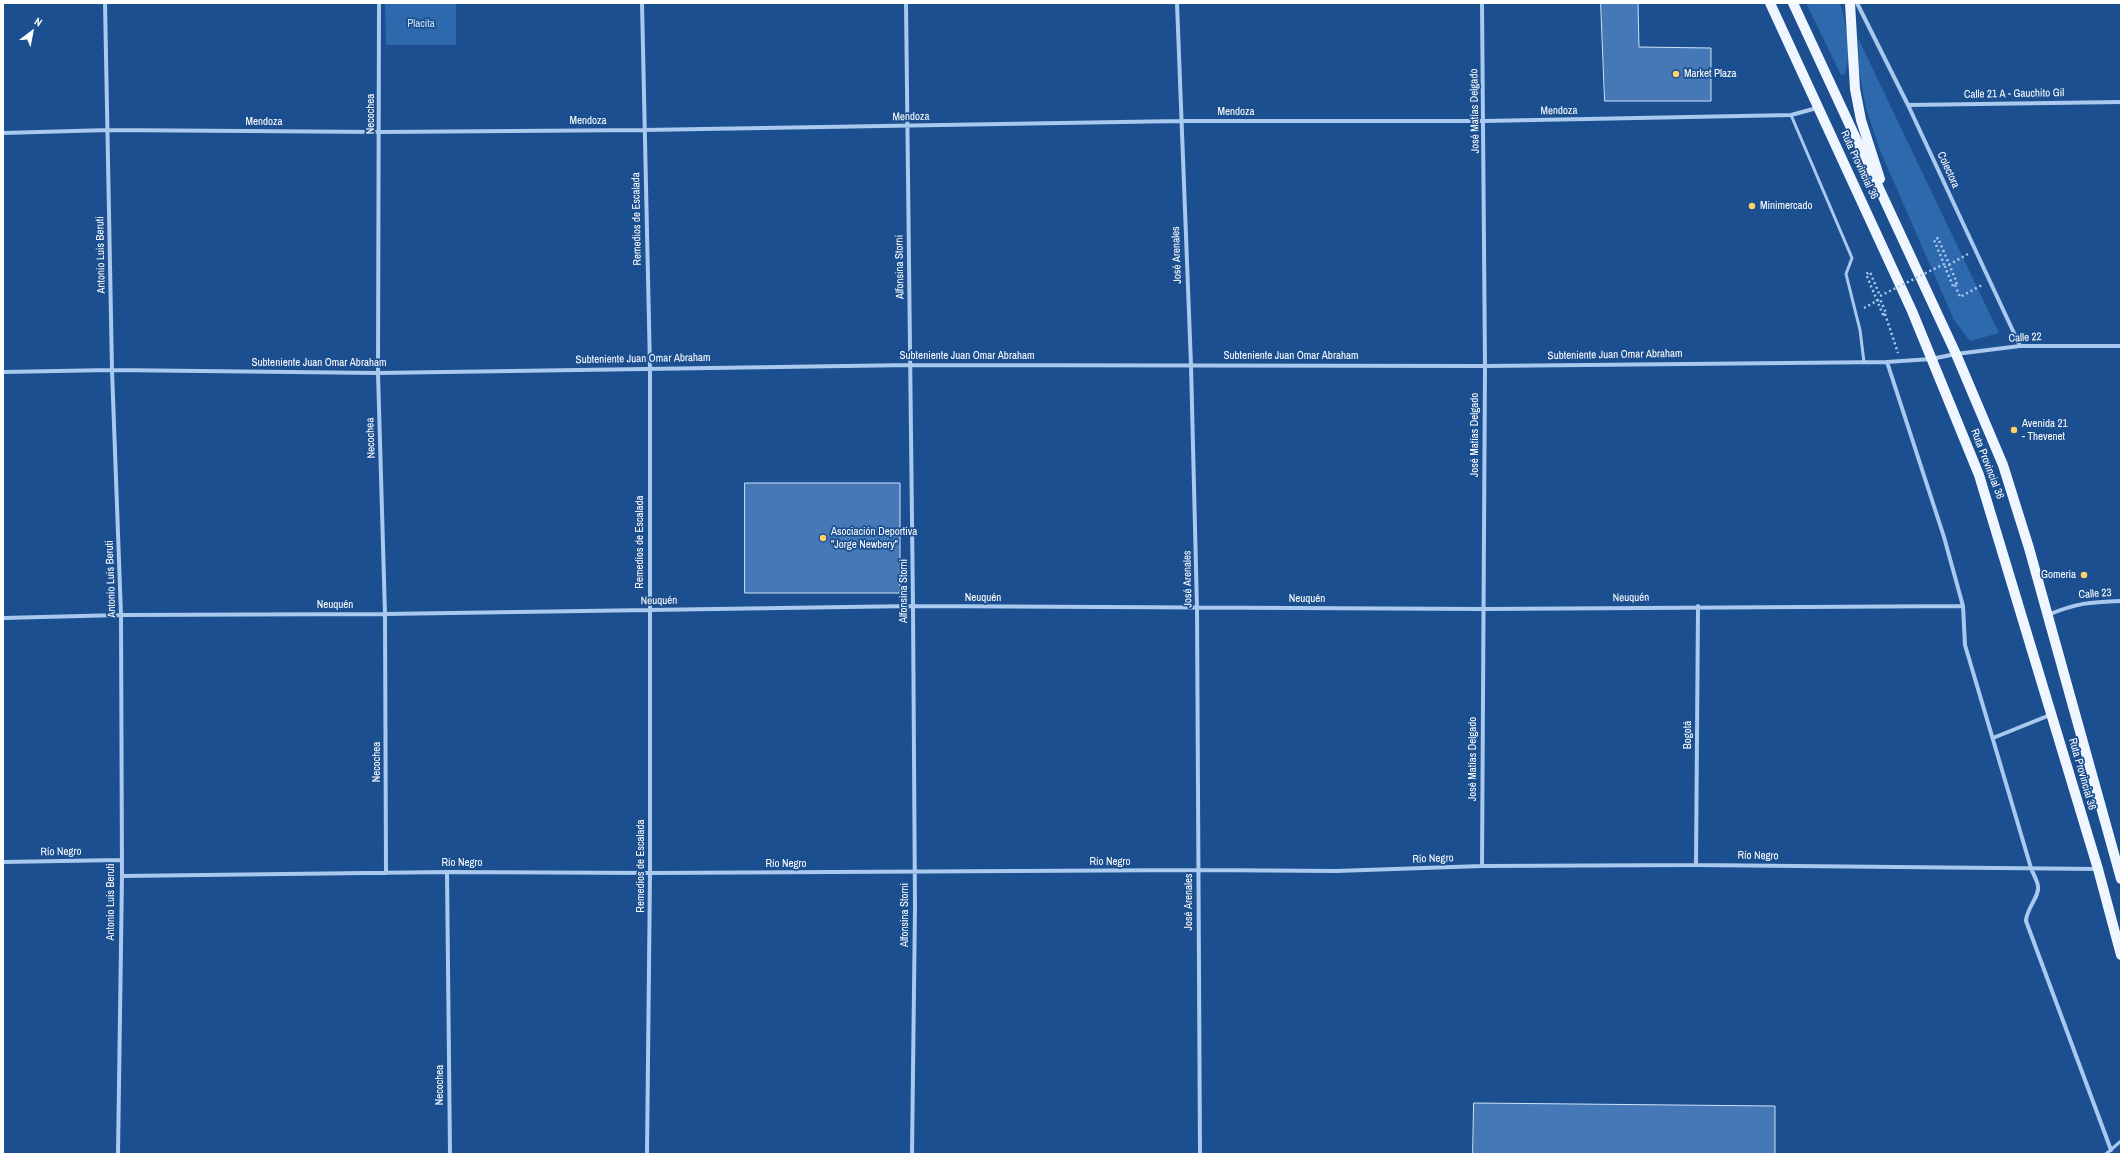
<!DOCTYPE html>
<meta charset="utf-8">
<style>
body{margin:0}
#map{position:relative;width:2124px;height:1157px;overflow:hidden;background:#1b4f8f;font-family:"Archivo Narrow",sans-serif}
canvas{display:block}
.frame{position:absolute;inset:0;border:4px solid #fff;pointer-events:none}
.north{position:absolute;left:12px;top:12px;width:40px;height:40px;-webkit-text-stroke:3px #1b4f8f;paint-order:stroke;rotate:32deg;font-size:11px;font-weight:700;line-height:16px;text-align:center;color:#fff}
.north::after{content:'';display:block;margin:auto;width:14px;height:18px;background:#fff;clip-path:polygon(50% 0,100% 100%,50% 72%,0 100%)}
</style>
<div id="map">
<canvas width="2124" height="1157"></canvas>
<div class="frame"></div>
<div class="north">N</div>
</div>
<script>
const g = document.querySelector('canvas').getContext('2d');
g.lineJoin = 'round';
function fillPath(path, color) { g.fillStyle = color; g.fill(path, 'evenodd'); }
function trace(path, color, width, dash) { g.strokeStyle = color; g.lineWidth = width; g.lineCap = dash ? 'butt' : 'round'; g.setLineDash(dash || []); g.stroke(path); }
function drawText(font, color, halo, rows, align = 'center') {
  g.font = font + ' "Archivo Narrow",sans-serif'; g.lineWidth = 3.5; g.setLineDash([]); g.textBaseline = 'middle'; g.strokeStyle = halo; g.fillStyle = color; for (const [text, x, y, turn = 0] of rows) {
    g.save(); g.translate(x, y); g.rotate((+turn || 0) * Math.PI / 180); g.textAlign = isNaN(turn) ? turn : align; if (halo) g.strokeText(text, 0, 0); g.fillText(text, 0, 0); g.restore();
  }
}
const green = new Path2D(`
 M 385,3 L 456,3 L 456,45 L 386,45 Z
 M 1806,3 L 1840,3 C 1846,24 1852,53 1845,74 L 1841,75 Z
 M 1858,38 L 1999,333 L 1970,341 L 1954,320 L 1879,148 L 1866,108 L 1859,70 Z`);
const building = new Path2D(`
 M 1601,3 L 1638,3 L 1639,47 L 1711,48 L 1711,101 L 1605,101 Z
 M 745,483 L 900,483 L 900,593 L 745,593 Z
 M 1474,1103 L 1775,1106 L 1775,1154 L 1473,1154 Z`);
const path = new Path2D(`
 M 1957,283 L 1953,286 L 1945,267 L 1968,254
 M 1955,285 L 1960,297 L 1982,285
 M 1864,308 L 1880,299 L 1886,313 L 1883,315
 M 1885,314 L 1898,353`);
const service = new Path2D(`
 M 1791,115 L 1852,258 L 1846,274 L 1860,330 L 1864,362
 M 2106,1154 L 2121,1141`);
const minor = new Path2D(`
 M 105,3 L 112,370 L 121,615 L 122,876 L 118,1154
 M 379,3 L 378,373 L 385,614 L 386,873
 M 642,3 L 650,368 L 650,873 L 647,1154
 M 906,3 L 913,606 L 915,907 L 912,1154
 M 1177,3 L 1191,365 L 1197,608 L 1200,1154
 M 1857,3 L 1908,105 L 2020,346
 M 1908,105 L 2121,102
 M 3,133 L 109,130 L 380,132 L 644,130 L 1180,121 L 1484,121 L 1791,115 L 1817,108
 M 1887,362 L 1944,537 L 1963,606 L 1965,645 L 2031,868 C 2033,874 2037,880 2038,886 C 2040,896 2026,909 2026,921 L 2111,1150
 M 3,372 L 112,370 L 378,373 L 911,365 L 1485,366 L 1887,362 L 1931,359 L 1956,354 L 2020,346 L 2121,346
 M 2048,615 C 2076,603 2090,602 2121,601
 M 3,618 L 121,615 L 385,614 L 913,606 L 1483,609 L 1963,606
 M 1993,738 L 2050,715
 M 3,862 L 120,860
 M 1696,865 L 1698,606
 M 1482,866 L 1485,366 L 1482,3
 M 447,872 L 450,1154
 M 122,876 L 447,872 L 650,873 L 1198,870 L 1336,871 L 1482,866 L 1696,865 L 2097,869`);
const primary = new Path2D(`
 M 1770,3 L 1912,311 L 1979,475 L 2098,869 L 2121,955
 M 1793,3 L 1956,354 L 2003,465 L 2029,548 L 2121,879
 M 1850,3 L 1855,89 L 1861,120 L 1880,179`);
const pathBridge = new Path2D(`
 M 1883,315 L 1866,274 L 1870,272 L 1880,296 L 1944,264 L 1934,240 L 1938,238 L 1957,283`);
const markers = [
 [1676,74,4,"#ffd166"],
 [1752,206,4,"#ffd166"],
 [2014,430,4,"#ffd166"],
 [823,538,4,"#ffd166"],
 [2084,575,4,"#ffd166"]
];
const parkNames = [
 ["Placita",421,24]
];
const poiNames = [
 ["Market Plaza",1684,74],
 ["Minimercado",1760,206],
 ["Avenida 21",2022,424],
 ["- Thevenet",2022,437],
 ["Asociación Deportiva",831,532],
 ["\"Jorge Newbery\"",831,545],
 ["Gomeria",2076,575,"right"]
];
const streetNames = [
 ["Calle 21 A - Gauchito Gil",2014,94,-1],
 ["José Matías Delgado",1475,111,-91],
 ["Mendoza",1559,111,-1],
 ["Mendoza",1236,112],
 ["Necochea",371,114,-90],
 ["Mendoza",911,117,-1],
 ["Mendoza",588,121],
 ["Mendoza",264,122],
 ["Ruta Provincial 36",1859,165,65],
 ["Colectora",1948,170,65],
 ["Remedios de Escalada",637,219,-91],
 ["Antonio Luis Beruti",101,255,-91],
 ["José Arenales",1177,255,-92],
 ["Alfonsina Storni",900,267,-91],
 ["Calle 22",2025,338,-3],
 ["Subteniente Juan Omar Abraham",1615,355,-1],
 ["Subteniente Juan Omar Abraham",967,356],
 ["Subteniente Juan Omar Abraham",1291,356],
 ["Subteniente Juan Omar Abraham",643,359,-1],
 ["Subteniente Juan Omar Abraham",319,363],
 ["José Matías Delgado",1475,435,-90],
 ["Necochea",371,438,-92],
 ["Ruta Provincial 36",1987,464,69],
 ["Remedios de Escalada",640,542,-90],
 ["Antonio Luis Beruti",111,579,-92],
 ["José Arenales",1188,579,-91],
 ["Alfonsina Storni",904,591,-90],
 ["Calle 23",2095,594,-4],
 ["Neuquén",983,598],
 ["Neuquén",1631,598,-1],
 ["Neuquén",1307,599],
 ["Neuquén",659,601,-1],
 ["Neuquén",335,605],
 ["Bogotá",1688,735,-90],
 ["José Matías Delgado",1473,759,-90],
 ["Necochea",377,762,-90],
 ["Ruta Provincial 36",2082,774,74],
 ["Río Negro",61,852,-1],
 ["Río Negro",1758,856,1],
 ["Río Negro",1433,859,-2],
 ["Río Negro",1110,862],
 ["Río Negro",462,863],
 ["Río Negro",786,864],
 ["Remedios de Escalada",641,866,-90],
 ["Antonio Luis Beruti",111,902,-90],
 ["José Arenales",1189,902,-90],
 ["Alfonsina Storni",905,915,-90],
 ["Necochea",440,1085,-90]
];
fillPath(green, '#2e69ad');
fillPath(building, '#4478b7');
trace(building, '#cfe3fa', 1);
trace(path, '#a9c9ee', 2.5, [2, 3]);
trace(service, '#a9c9ee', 3);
trace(minor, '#a9c9ee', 4);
trace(primary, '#f0f6ff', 10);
trace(pathBridge, '#a9c9ee', 2.5, [2, 3]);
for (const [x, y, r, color] of markers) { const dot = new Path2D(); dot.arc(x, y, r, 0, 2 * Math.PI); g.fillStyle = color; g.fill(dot); trace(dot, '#1b4f8f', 1.5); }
drawText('11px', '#cfe3fa', '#1b4f8f', parkNames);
drawText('11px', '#fff', '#1b4f8f', poiNames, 'left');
drawText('11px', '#fff', '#1b4f8f', streetNames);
</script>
